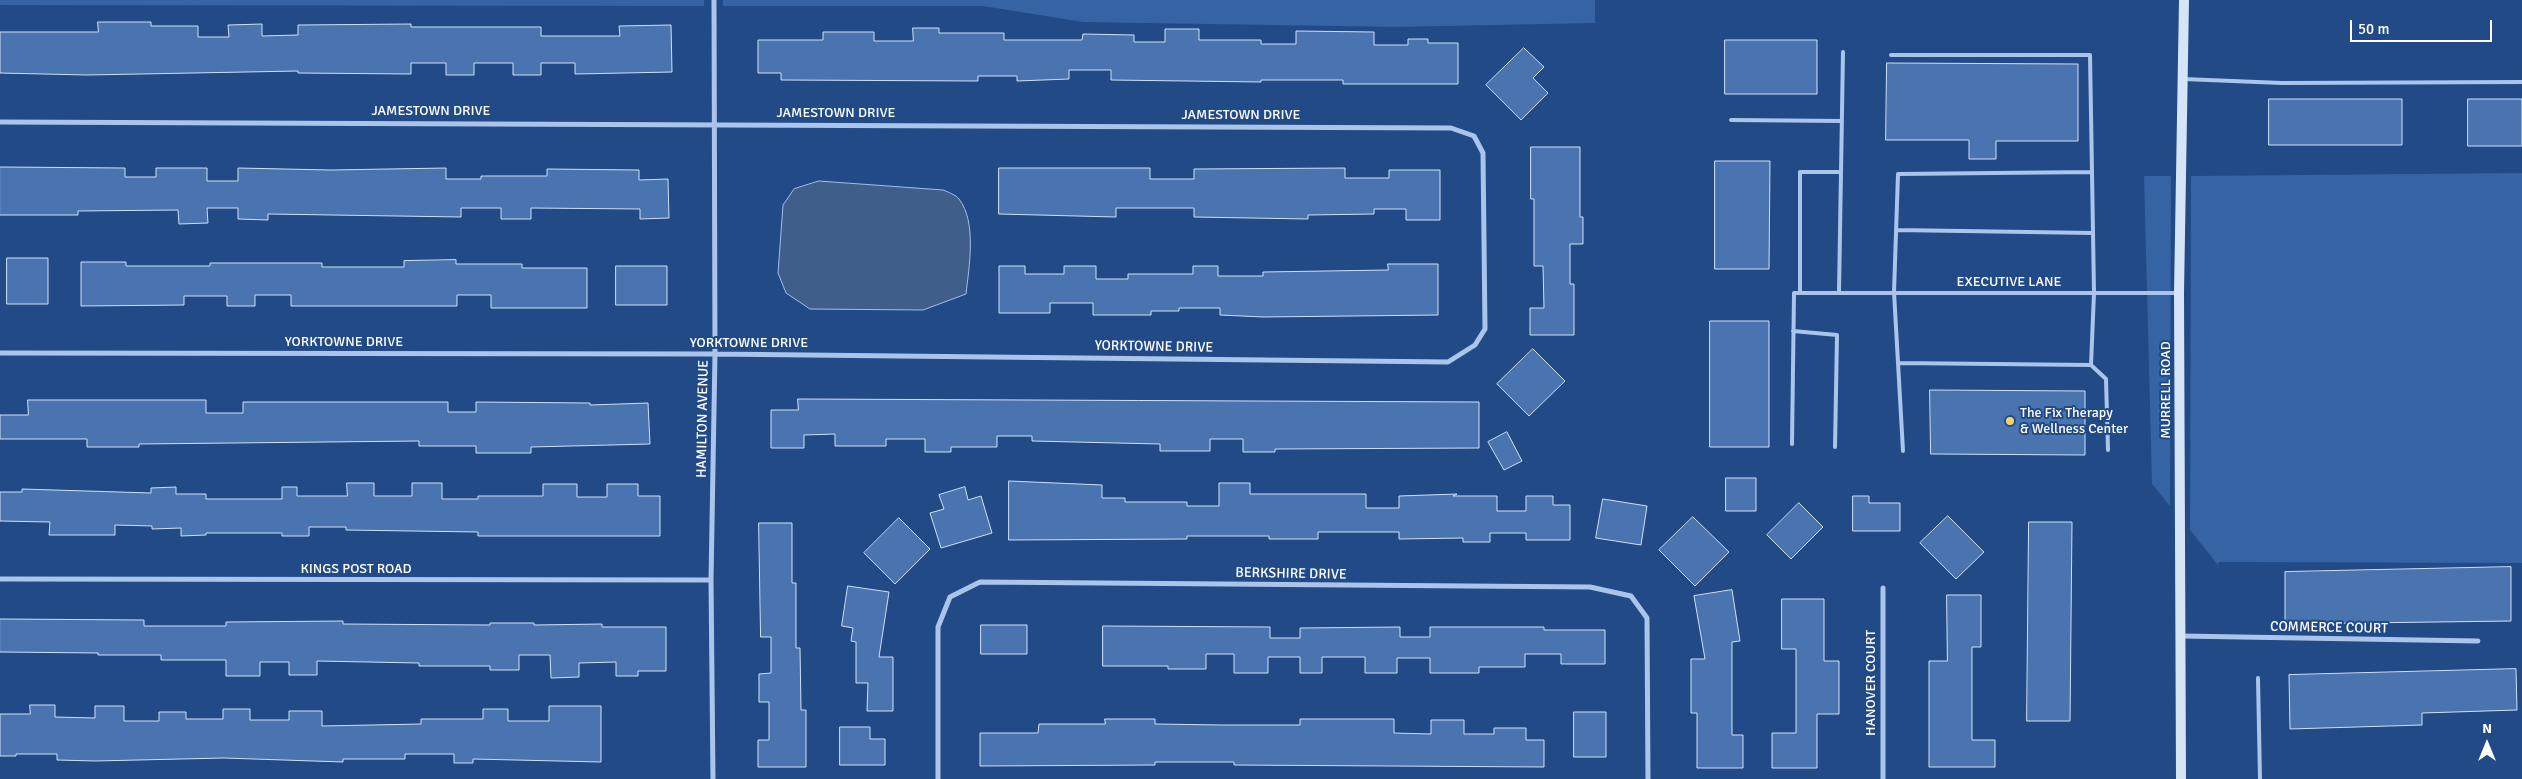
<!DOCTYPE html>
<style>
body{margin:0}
#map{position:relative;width:2522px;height:779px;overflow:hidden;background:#214a87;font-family:Signika,sans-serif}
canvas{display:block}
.north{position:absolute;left:2462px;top:719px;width:50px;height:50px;-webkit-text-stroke:4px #214a87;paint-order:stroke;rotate:0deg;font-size:14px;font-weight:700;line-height:20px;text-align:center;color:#fff}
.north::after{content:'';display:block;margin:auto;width:18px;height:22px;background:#fff;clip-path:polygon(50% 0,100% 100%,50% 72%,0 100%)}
.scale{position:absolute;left:2350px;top:20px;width:142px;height:22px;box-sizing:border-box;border:2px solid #fff;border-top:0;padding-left:6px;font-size:15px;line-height:18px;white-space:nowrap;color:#fff;-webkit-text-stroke:4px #214a87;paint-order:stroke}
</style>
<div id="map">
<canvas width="2522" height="779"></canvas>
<div class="north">N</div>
<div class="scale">50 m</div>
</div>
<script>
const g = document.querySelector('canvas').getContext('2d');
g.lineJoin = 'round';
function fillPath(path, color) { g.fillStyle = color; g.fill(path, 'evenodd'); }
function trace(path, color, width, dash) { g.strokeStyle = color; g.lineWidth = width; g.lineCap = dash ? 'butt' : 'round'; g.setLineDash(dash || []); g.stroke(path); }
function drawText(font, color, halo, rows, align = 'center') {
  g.font = font + ' Signika,sans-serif'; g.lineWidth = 4; g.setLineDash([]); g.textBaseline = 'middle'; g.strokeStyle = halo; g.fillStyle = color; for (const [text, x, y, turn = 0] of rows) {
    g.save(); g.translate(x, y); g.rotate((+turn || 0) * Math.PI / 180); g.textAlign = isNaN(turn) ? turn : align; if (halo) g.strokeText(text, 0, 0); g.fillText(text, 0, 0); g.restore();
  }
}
const green = new Path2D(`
 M 0,0 L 704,0 L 704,6 L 0,5 Z
 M 723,0 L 1595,0 L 1595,23 L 1396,27 L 1083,22 L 983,6 L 723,6 Z
 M 2522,173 L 2522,563 L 2219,562 L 2218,565 L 2190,530 L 2191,176 Z
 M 2144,176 L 2171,176 L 2170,506 L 2152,484 Z`);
const water = new Path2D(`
 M 819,181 L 943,190 C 948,192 956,195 959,199 C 977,222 969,267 966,294 L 923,310 L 810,309 L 786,293 L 778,273 L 783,205 L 794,189 Z`);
const building = new Path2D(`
 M 98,22 L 151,22 L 151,26 L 198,26 L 198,37 L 229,37 L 228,25 L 262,24 L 262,36 L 298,35 L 298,25 L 411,24 L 411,27 L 541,27 L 541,36 L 620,36 L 619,26 L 671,25 L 672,72 L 575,74 L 575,63 L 541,63 L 541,75 L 513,75 L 513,63 L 474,63 L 474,75 L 446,75 L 446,63 L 411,63 L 411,74 L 298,73 L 298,71 L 87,75 L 0,73 L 0,32 L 98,32 Z
 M 913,28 L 939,28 L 939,33 L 1004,33 L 1004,40 L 1082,40 L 1083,34 L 1134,35 L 1134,42 L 1165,42 L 1165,29 L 1199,29 L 1199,40 L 1261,40 L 1261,44 L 1296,44 L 1296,31 L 1374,32 L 1374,45 L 1408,45 L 1408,39 L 1428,39 L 1428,43 L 1458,43 L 1458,84 L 1343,84 L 1343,80 L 1261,80 L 1261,82 L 1111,80 L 1111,70 L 1069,70 L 1069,79 L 1017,81 L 1017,76 L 978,76 L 978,81 L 781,80 L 781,73 L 758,73 L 758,40 L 823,40 L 823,32 L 874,32 L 874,41 L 913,41 Z
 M 1725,40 L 1817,40 L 1817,94 L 1725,94 Z
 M 1524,48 L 1544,67 L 1533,78 L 1548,93 L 1521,120 L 1486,85 Z
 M 1887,63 L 2078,64 L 2078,141 L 1996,141 L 1996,159 L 1969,159 L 1969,140 L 1886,140 Z
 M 2269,99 L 2402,99 L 2402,145 L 2269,145 Z
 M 2468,99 L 2522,99 L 2522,146 L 2468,146 Z
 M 1531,147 L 1580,147 L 1580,217 L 1583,217 L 1583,244 L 1570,244 L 1570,284 L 1574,284 L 1574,335 L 1530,335 L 1530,308 L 1544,308 L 1543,266 L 1534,266 L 1534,199 L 1531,199 Z
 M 1715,161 L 1770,161 L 1769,269 L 1715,269 Z
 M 0,167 L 125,168 L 125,177 L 156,177 L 156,168 L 207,168 L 207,181 L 238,181 L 238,168 L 331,170 L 446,168 L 446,179 L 481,179 L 481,176 L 547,176 L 547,169 L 639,170 L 639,180 L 668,179 L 669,218 L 640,219 L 640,209 L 531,208 L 531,219 L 501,219 L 501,208 L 461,208 L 461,217 L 268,214 L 268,220 L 238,219 L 238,208 L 207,208 L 208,223 L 179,224 L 178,210 L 78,211 L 78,215 L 0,215 Z
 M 999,168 L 1150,168 L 1150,179 L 1194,179 L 1194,169 L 1345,168 L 1345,178 L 1389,178 L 1389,170 L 1440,170 L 1440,220 L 1406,220 L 1406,209 L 1374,209 L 1374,214 L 1308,215 L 1308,219 L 1194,217 L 1194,208 L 1116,208 L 1116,217 L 999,214 Z
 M 7,258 L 48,258 L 48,304 L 7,304 Z
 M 456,260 L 456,264 L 522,264 L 522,268 L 587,268 L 587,308 L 491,308 L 491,295 L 457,295 L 457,306 L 291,306 L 291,295 L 255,295 L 255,306 L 227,306 L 227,296 L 184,296 L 184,305 L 81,306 L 81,262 L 126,262 L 126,266 L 210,266 L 210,263 L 322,263 L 322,267 L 404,267 L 404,261 Z
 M 1388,264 L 1438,264 L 1438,315 L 1263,317 L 1220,315 L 1220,308 L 1179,308 L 1179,311 L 1151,311 L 1151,315 L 1093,315 L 1093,303 L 1050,303 L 1050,313 L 999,313 L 999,266 L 1025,266 L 1025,274 L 1064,274 L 1064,266 L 1096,266 L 1096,279 L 1128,279 L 1128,274 L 1193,274 L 1193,266 L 1218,266 L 1218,276 L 1263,276 L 1263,272 L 1388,270 Z
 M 616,266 L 667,266 L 667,305 L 616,305 Z
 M 1710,321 L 1769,321 L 1769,447 L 1710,447 Z
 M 1533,349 L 1565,381 L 1529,416 L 1497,384 Z
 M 1930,390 L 2085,391 L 2085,455 L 1931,454 Z
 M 798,399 L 1479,402 L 1479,448 L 1275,449 L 1275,452 L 1243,452 L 1243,439 L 1210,439 L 1210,451 L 1160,451 L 1160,444 L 1032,441 L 1032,436 L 997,436 L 997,447 L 951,447 L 951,452 L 925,452 L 925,439 L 886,439 L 886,446 L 835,446 L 835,434 L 804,435 L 804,448 L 771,448 L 771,410 L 798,410 Z
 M 28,400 L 206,400 L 206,413 L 243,413 L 243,402 L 448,402 L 448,412 L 476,412 L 476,402 L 590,403 L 590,405 L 648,403 L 650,444 L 531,447 L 531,453 L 476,453 L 476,446 L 419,446 L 419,441 L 139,444 L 139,447 L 87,447 L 87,439 L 0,439 L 0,415 L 28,415 Z
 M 1507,432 L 1522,461 L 1504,470 L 1488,442 Z
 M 1726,478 L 1756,478 L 1756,511 L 1726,511 Z
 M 1009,481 L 1102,485 L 1102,498 L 1125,498 L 1125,502 L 1187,502 L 1187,506 L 1219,506 L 1219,483 L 1250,483 L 1250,494 L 1366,494 L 1366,508 L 1399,508 L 1399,496 L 1457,494 L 1453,496 L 1497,496 L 1497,511 L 1526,511 L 1526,496 L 1553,496 L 1553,505 L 1570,505 L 1570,540 L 1526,540 L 1526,533 L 1490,533 L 1490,542 L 1463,542 L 1463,538 L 1399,539 L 1399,532 L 1318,532 L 1318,539 L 1269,539 L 1269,536 L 1187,536 L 1187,539 L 1009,540 Z
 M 347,483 L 374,483 L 374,496 L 412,496 L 412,483 L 442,483 L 442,499 L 478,499 L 478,496 L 543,496 L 543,484 L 577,484 L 577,497 L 607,497 L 607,484 L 638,484 L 638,496 L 660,496 L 660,536 L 478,536 L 478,532 L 346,530 L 346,527 L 309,527 L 309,536 L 282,536 L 282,533 L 206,533 L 206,535 L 181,536 L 181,528 L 152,529 L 152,526 L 115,525 L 115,535 L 49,535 L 50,522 L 0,521 L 0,492 L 22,492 L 22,489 L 151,493 L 151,488 L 176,487 L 176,494 L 206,494 L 206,499 L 282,499 L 282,487 L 297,487 L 297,496 L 347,496 Z
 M 965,487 L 968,500 L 981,496 L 992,533 L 941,548 L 930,513 L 944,509 L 939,495 Z
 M 1853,496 L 1869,496 L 1869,503 L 1900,503 L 1900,531 L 1853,531 Z
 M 1603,499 L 1647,506 L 1641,545 L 1596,538 Z
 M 1799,503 L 1823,527 L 1791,559 L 1767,535 Z
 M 1948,516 L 1984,552 L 1956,579 L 1920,543 Z
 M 1693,517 L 1729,552 L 1695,586 L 1659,550 Z
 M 899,518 L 930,549 L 895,584 L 864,553 Z
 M 2029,522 L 2072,522 L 2070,721 L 2027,721 Z
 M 759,523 L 792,523 L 792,583 L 796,583 L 796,648 L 800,648 L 801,710 L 806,710 L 806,767 L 758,767 L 758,740 L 769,740 L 769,702 L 759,702 L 759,674 L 771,673 L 771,637 L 761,637 Z
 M 2511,567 L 2511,621 L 2285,624 L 2285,572 Z
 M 848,586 L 889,592 L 879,657 L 893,657 L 893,711 L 867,711 L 868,683 L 856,683 L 856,642 L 851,641 L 853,628 L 842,626 Z
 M 1732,590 L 1740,641 L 1732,642 L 1732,735 L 1743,735 L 1743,768 L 1697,768 L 1697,713 L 1691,713 L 1691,659 L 1705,659 L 1694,596 Z
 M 1947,595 L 1981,595 L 1981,647 L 1972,647 L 1972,740 L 1995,740 L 1995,767 L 1929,767 L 1929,661 L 1947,661 Z
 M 1782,599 L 1824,599 L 1824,661 L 1839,661 L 1839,714 L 1817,714 L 1817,768 L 1772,768 L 1772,733 L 1796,733 L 1796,649 L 1782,649 Z
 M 0,619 L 144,620 L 144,626 L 226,626 L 226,622 L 343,621 L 343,624 L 490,625 L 490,623 L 534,623 L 534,625 L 602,624 L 602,627 L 666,627 L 666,671 L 638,671 L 638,676 L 616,676 L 616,662 L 579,663 L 579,677 L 551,678 L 550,655 L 519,655 L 519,670 L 490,670 L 490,666 L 419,666 L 419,663 L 317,661 L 317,675 L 289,675 L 289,662 L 260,662 L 260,676 L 226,676 L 226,660 L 161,660 L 161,655 L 98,655 L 98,653 L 0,652 Z
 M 981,625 L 1027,625 L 1027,654 L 981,654 Z
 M 1103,626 L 1270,627 L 1270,638 L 1300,638 L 1300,628 L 1400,627 L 1400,637 L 1430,637 L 1430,627 L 1544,627 L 1544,630 L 1605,630 L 1605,664 L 1561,664 L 1561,654 L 1525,654 L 1525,667 L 1479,667 L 1479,673 L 1430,673 L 1430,658 L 1397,658 L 1397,673 L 1365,673 L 1365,657 L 1322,657 L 1322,673 L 1300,673 L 1300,657 L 1268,657 L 1268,673 L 1234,673 L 1234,654 L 1206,654 L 1206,669 L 1168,669 L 1168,666 L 1103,666 Z
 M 2516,669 L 2517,710 L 2422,713 L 2422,725 L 2290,729 L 2289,675 Z
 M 30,705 L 55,705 L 55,717 L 95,718 L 95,706 L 124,706 L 124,721 L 159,721 L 159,712 L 186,712 L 186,719 L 223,719 L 223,709 L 250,709 L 250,720 L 289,720 L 289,711 L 322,711 L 322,726 L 421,724 L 421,719 L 483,719 L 483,709 L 508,709 L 508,721 L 549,721 L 549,706 L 601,706 L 601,762 L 473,759 L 473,763 L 454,763 L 454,754 L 405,754 L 405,759 L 343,759 L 343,762 L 224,758 L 95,761 L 57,760 L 57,754 L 16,754 L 16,756 L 0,756 L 0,714 L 30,714 Z
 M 1574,712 L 1606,712 L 1606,757 L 1574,757 Z
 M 1105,719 L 1155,719 L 1155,724 L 1222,725 L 1300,725 L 1300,719 L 1394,719 L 1394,733 L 1431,734 L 1431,720 L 1464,720 L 1464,734 L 1494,734 L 1494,728 L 1526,728 L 1526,740 L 1544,740 L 1544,767 L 1234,765 L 1234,762 L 1155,762 L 1155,765 L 980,766 L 980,733 L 1038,733 L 1039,724 L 1105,724 Z
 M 840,727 L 870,727 L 870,739 L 885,739 L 885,765 L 840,765 Z`);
const lane = new Path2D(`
 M 1891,55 L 2090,55 L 2092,172
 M 2183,79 L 2282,83 L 2522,82
 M 1731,120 L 1842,121
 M 1896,230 L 2093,233
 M 1839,292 L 1843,52
 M 1800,293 L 1800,172 L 1841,172
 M 1793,331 L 1837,335 L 1835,447
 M 1898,363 L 2091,365 L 2094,293 L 2092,172 L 1898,174 L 1894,292 L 1903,451
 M 2091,365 L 2106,379 L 2108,450
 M 1792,444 L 1794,293 L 2177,293
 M 2258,678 L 2260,779`);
const street = new Path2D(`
 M 0,122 L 1451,128 L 1474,136 L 1483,153 L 1485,329 L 1475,345 L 1448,362 L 715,354 L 0,353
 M 0,579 L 711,580
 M 1883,588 L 1883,779
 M 2181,636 L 2478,641
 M 713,779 L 711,580 L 715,354 L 714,0
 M 938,779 L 938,627 L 950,597 L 980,582 L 1590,587 L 1631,596 L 1647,618 L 1648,779`);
const secondary = new Path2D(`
 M 2181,779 L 2179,293 L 2184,0`);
const markers = [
 [2010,421,5,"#f7d36c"]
];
const streetNames = [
 ["JAMESTOWN DRIVE",431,111],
 ["JAMESTOWN DRIVE",836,113],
 ["JAMESTOWN DRIVE",1241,115],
 ["EXECUTIVE LANE",2009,282],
 ["YORKTOWNE DRIVE",344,342],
 ["YORKTOWNE DRIVE",749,343],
 ["YORKTOWNE DRIVE",1154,347,1],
 ["MURRELL ROAD",2166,390,-90],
 ["HAMILTON AVENUE",703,419,-89],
 ["KINGS POST ROAD",356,569],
 ["BERKSHIRE DRIVE",1291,574,1],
 ["COMMERCE COURT",2329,628,1],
 ["HANOVER COURT",1871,683,-90]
];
const poiNames = [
 ["The Fix Therapy",2020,413],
 ["& Wellness Center",2020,429]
];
fillPath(green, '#3563a4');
fillPath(water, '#405e8a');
trace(water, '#9fc0eb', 1);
fillPath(building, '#4a74af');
trace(building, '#cfe0f7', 1);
trace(lane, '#abc5ea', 4);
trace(street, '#abc5ea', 5);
trace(secondary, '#d6e4f8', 10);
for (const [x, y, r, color] of markers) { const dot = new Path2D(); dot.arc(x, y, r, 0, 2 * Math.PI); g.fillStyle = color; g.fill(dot); trace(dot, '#214a87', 2); }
drawText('14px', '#fff', '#214a87', streetNames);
drawText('14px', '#fff', '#214a87', poiNames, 'left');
</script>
